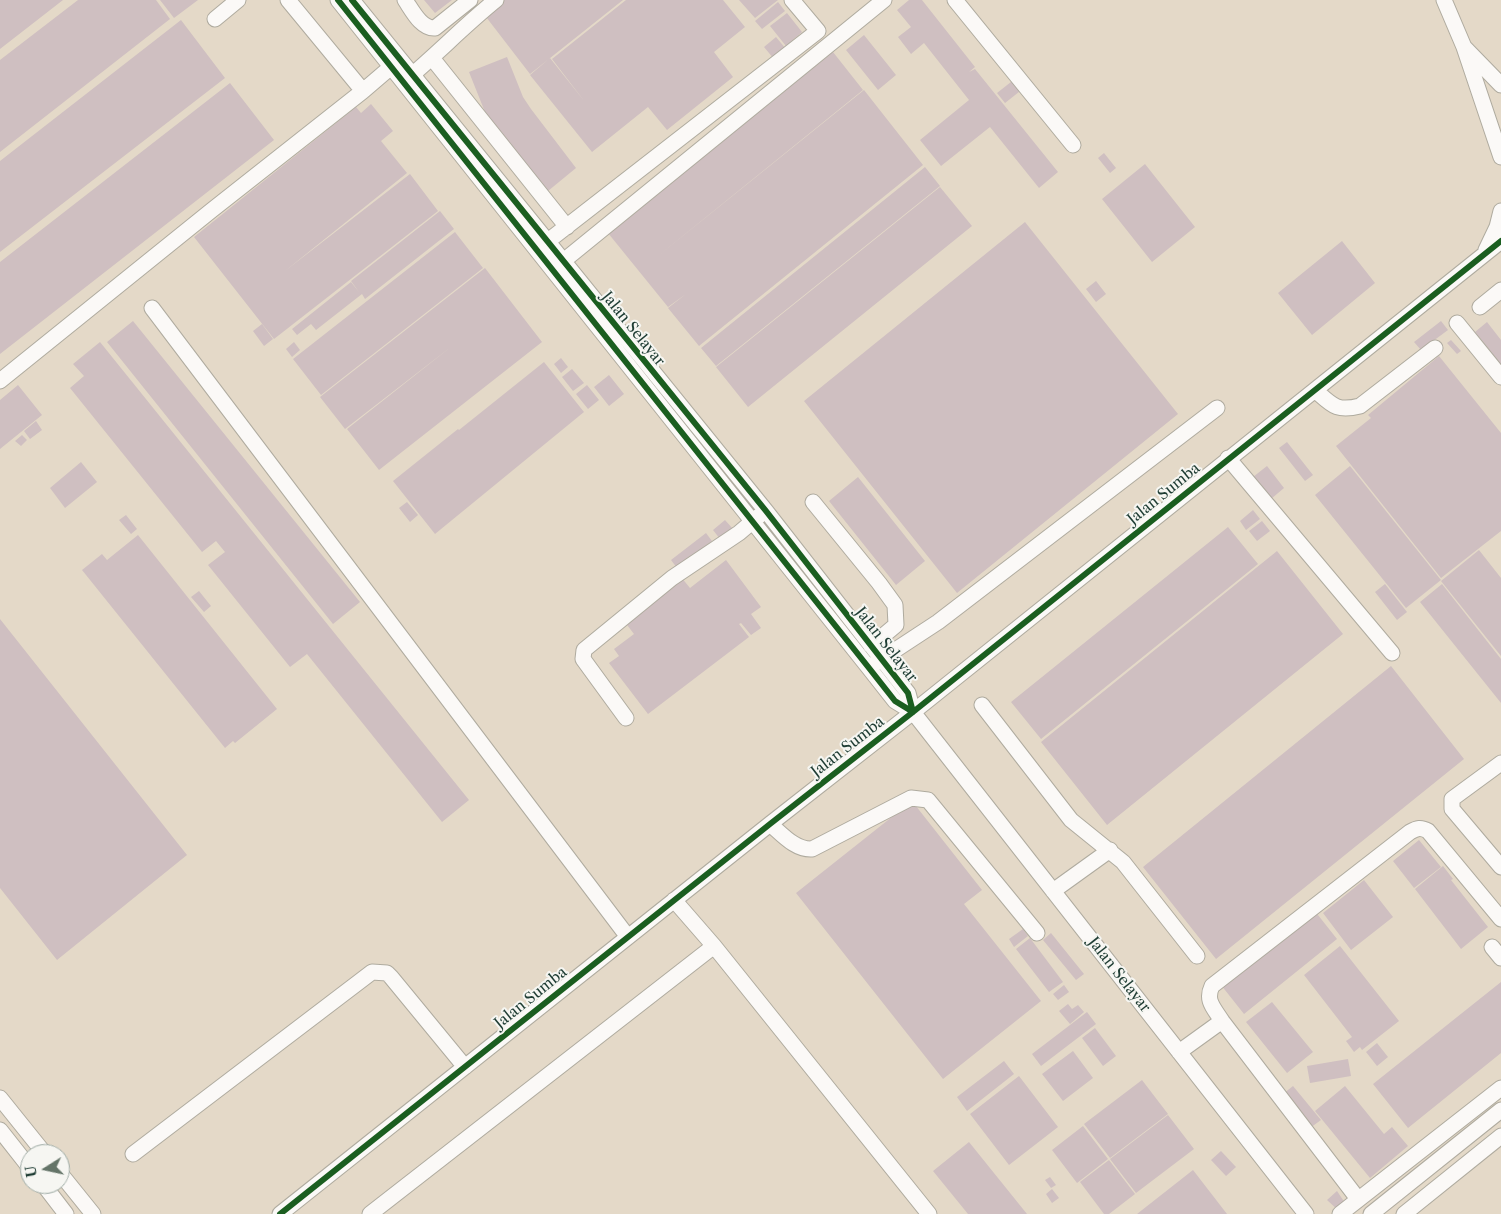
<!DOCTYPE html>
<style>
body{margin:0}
#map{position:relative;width:1501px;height:1214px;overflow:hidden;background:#e4d9c8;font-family:"Libre Caslon Text",serif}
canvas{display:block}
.north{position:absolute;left:20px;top:1144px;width:50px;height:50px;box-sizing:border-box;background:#f6f6f2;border:1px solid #a0aca6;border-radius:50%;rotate:260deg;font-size:14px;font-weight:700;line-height:20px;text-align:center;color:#1f3d34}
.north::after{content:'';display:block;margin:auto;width:18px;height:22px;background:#647468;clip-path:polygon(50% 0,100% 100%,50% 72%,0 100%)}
</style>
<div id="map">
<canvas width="1501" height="1214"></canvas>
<div class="north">U</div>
</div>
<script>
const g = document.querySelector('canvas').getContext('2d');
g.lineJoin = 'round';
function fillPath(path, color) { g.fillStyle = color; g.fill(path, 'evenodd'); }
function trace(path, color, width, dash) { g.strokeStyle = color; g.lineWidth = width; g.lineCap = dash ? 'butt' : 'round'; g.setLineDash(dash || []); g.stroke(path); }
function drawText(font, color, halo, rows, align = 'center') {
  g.font = font + ' "Libre Caslon Text",serif'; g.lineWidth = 4; g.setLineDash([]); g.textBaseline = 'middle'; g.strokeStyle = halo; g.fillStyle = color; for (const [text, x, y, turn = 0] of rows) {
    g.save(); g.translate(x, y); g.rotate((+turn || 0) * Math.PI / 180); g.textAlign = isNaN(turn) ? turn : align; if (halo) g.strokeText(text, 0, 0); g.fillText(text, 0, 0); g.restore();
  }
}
const building = new Path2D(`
 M 0,0 L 63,0 L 0,49 Z
 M 78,0 L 156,0 L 170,19 L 0,152 L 0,60 Z
 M 160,0 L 198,0 L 174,18 Z
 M 424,0 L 452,0 L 435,13 Z
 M 499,0 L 623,0 L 530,74 L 483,13 Z
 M 626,0 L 723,0 L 745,27 L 714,52 L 733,77 L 667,130 L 648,107 L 592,152 L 530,75 L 550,58 L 585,102 L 552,59 Z
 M 739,0 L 778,0 L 755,18 Z
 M 909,0 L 922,0 L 975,67 L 969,72 L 975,69 L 1058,172 L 1039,188 L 990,127 L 941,166 L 920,140 L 969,100 L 924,43 L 911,54 L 898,37 L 911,27 L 897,10 Z
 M 778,2 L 785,11 L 762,29 L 755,21 Z
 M 787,13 L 802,32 L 786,46 L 770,26 Z
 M 181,20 L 225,78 L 0,252 L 0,161 Z
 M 864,35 L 896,75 L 878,90 L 846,50 Z
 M 776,37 L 786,49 L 774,59 L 764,47 Z
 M 833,52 L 863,90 L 653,260 L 864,90 L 923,165 L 699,346 L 668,308 L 686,294 L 668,307 L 608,233 Z
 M 507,57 L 523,97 L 531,109 L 576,168 L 548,191 L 485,112 L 469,72 Z
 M 1016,78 L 1024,88 L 1005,103 L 997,93 Z
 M 230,83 L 274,140 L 0,354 L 0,262 Z
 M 371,104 L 393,131 L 381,141 L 407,173 L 285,271 L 410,174 L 438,211 L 274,339 L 194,237 L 356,107 L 361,113 Z
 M 1104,153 L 1116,168 L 1110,173 L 1098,158 Z
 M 1145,164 L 1195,227 L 1152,262 L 1102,199 Z
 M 925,167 L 940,186 L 716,366 L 701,348 Z
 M 940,187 L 972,226 L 748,407 L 716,367 Z
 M 440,211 L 454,229 L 365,299 L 362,294 L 316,330 L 311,324 L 297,335 L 292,329 L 351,282 L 359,292 L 351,281 Z
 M 1025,222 L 1178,414 L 957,593 L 804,401 Z
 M 455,232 L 483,268 L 321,395 L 293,359 Z
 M 1342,241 L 1375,283 L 1312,335 L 1278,293 Z
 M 485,268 L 542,342 L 379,470 L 347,429 L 452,346 L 345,429 L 320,397 Z
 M 1096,281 L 1106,294 L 1096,302 L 1086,289 Z
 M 133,321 L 360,602 L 333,624 L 107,342 Z
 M 1441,321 L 1448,330 L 1421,350 L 1414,342 Z
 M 1487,322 L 1501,340 L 1501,365 L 1475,332 Z
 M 262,324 L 273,339 L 264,346 L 253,331 Z
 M 1451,340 L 1461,351 L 1457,354 L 1447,343 Z
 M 100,342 L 469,800 L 442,822 L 307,654 L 290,667 L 208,565 L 225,552 L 216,541 L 202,552 L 70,388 L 84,376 L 73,364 Z
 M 294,342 L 300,350 L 292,357 L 286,349 Z
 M 1439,356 L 1501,433 L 1501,531 L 1441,578 L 1336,446 L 1371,418 L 1368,415 Z
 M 561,358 L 568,367 L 561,373 L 554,364 Z
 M 544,362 L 584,412 L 435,534 L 393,481 L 458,429 L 459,430 Z
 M 572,369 L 584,383 L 573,391 L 562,377 Z
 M 609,375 L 624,394 L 609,406 L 594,387 Z
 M 18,385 L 42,415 L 0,449 L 0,400 Z
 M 587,385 L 599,400 L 588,409 L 576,394 Z
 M 36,421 L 42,430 L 30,439 L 24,431 Z
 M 22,435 L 27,440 L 21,446 L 15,441 Z
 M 1287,442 L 1313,475 L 1305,481 L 1279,448 Z
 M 81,462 L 97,482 L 65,508 L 50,488 Z
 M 1267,466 L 1284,488 L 1271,499 L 1253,477 Z
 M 1350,466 L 1441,580 L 1406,608 L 1315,495 Z
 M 858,477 L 925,561 L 896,585 L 829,501 Z
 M 407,502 L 418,515 L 410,522 L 399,508 Z
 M 1253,510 L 1260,519 L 1246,530 L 1240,521 Z
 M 126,515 L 137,529 L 131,534 L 119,520 Z
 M 725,520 L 733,529 L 720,539 L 713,530 Z
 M 1262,521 L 1270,531 L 1257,541 L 1249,531 Z
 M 1228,527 L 1258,564 L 1041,739 L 1011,702 Z
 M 706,533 L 712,541 L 677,568 L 671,560 Z
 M 138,535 L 277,709 L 235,743 L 233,741 L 225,748 L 82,570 L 102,554 L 107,560 Z
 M 1479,550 L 1501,578 L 1501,656 L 1441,581 Z
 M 1277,551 L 1343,634 L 1107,825 L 1041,742 Z
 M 726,560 L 761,607 L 751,614 L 761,628 L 751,635 L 741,623 L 739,624 L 749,637 L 648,714 L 609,663 L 619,656 L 614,649 L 634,634 L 624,621 L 681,577 L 690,588 Z
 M 1385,584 L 1407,612 L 1397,620 L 1375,592 Z
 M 1442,584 L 1501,659 L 1501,703 L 1420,602 Z
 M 199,591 L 211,606 L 204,612 L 191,597 Z
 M 0,619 L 187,855 L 57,960 L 0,888 Z
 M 1391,666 L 1464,759 L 1216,959 L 1143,867 Z
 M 912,801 L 982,890 L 964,904 L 1041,1001 L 943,1079 L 796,893 Z
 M 1419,840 L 1441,867 L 1414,888 L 1393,861 Z
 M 1443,866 L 1453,879 L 1451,880 L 1488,927 L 1461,949 L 1415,889 Z
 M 1364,880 L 1393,917 L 1351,950 L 1323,913 Z
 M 1314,910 L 1337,939 L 1244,1014 L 1221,985 Z
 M 1023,929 L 1028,936 L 1014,947 L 1009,939 Z
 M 1051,933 L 1084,974 L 1076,980 L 1043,940 Z
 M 1030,938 L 1063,982 L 1049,992 L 1016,949 Z
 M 1340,946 L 1399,1021 L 1362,1050 L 1360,1047 L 1354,1052 L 1346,1041 L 1352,1037 L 1304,975 Z
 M 1501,982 L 1501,1053 L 1408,1128 L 1373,1084 Z
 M 1064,985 L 1069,992 L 1058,1000 L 1053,994 Z
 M 1272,1002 L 1313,1052 L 1287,1073 L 1246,1022 Z
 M 1068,1004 L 1072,1009 L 1078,1005 L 1084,1012 L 1070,1024 L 1059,1011 Z
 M 1087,1012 L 1096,1024 L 1041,1066 L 1032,1054 Z
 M 1095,1028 L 1116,1056 L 1103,1066 L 1082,1038 Z
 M 1377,1043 L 1388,1057 L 1377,1066 L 1366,1052 Z
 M 1073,1051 L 1093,1078 L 1063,1101 L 1042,1074 Z
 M 1348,1059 L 1351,1076 L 1310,1083 L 1307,1066 Z
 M 1004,1061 L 1014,1074 L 967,1111 L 957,1097 Z
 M 1019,1076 L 1058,1127 L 1009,1165 L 970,1114 Z
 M 1142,1080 L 1168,1114 L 1110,1158 L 1084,1124 Z
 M 1293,1086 L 1321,1120 L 1310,1128 L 1283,1094 Z
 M 1345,1086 L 1384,1134 L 1392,1127 L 1408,1146 L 1370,1178 L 1315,1111 Z
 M 1168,1115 L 1194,1149 L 1136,1193 L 1110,1159 Z
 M 1083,1126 L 1108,1159 L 1077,1183 L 1052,1150 Z
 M 969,1142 L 1027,1214 L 968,1214 L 933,1171 Z
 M 1221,1151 L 1236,1167 L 1226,1176 L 1211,1160 Z
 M 1109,1160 L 1135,1194 L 1109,1214 L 1104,1214 L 1080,1182 Z
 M 1193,1170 L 1227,1214 L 1137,1214 Z
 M 1050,1177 L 1056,1185 L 1051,1188 L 1045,1180 Z
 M 1052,1189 L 1059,1198 L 1052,1203 L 1046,1194 Z
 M 1337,1191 L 1347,1206 L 1339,1211 L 1327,1200 Z`);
const minor = new Path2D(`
 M 338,0 L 869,668 L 895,701 L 913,712 L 908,693 L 766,511 L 352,0
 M 405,0 C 412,10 421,29 435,28 L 470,0
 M 955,0 L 1073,145
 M 1444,0 L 1464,47 L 1501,85
 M 215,19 L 238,0
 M 1464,47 L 1501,157
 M 432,58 L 567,227
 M 406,80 C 437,54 465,25 496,0
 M 363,91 L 398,61
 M 539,248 L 818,31 L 792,0
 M 1486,250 L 1497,227 L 1501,211
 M 556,267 L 884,0
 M 1480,307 L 1501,290
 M 152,308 L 628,937
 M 1457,323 L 1501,377
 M 0,381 L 212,210 L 363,91 L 288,0
 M 1315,390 C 1332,405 1336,412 1360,406 L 1435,348
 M 1228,458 L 1392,653
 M 813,502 L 879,583 L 895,605 L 896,625 L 871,646
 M 874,664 L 938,622 L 1217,408
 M 982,705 L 1071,820 L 1123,862 L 1197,956
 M 913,712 L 1306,1214
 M 626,718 L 583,659 L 584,650 L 672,578 L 739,533 L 759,516
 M 1501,763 L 1452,799 L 1452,809 L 1501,867
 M 770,824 C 782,834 795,850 812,849 L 911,798 L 928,800 L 1037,933
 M 1053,891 L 1110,850
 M 674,900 L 714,946 L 929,1214
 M 1492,947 L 1501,958
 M 1179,1052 L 1222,1021
 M 0,1098 L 45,1154
 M 0,1130 L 30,1168
 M 133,1154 L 372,972 L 387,973 L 391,977 L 465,1067
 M 60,1173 L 93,1214
 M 43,1184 L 66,1214
 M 1358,1199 L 1222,1021 C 1214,1008 1205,1001 1212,986 L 1410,832 C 1417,828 1421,827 1428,831 L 1501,919
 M 280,1214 L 770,824 L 913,712 L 1501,241
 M 370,1214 L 714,946
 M 1340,1214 L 1501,1088
 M 1371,1214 L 1501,1110
 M 1404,1214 L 1501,1136`);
const cycleway = new Path2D(`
 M 338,0 L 869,668 L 895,701 L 913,712 L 908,693 L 766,511 L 352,0
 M 280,1214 L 770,824 L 913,712 L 1501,241`);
const streetNames = [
 ["Jalan Selayar",633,329,51],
 ["Jalan Sumba",1164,494,-39],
 ["Jalan Selayar",886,645,52],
 ["Jalan Sumba",848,747,-38],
 ["Jalan Selayar",1119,975,52],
 ["Jalan Sumba",531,998,-39]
];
fillPath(building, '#cfbfc1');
trace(minor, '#afab9f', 17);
trace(minor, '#fbf9f7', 15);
trace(cycleway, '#1b5e20', 6);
drawText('15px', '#1f3d34', '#f6f6f2', streetNames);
</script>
